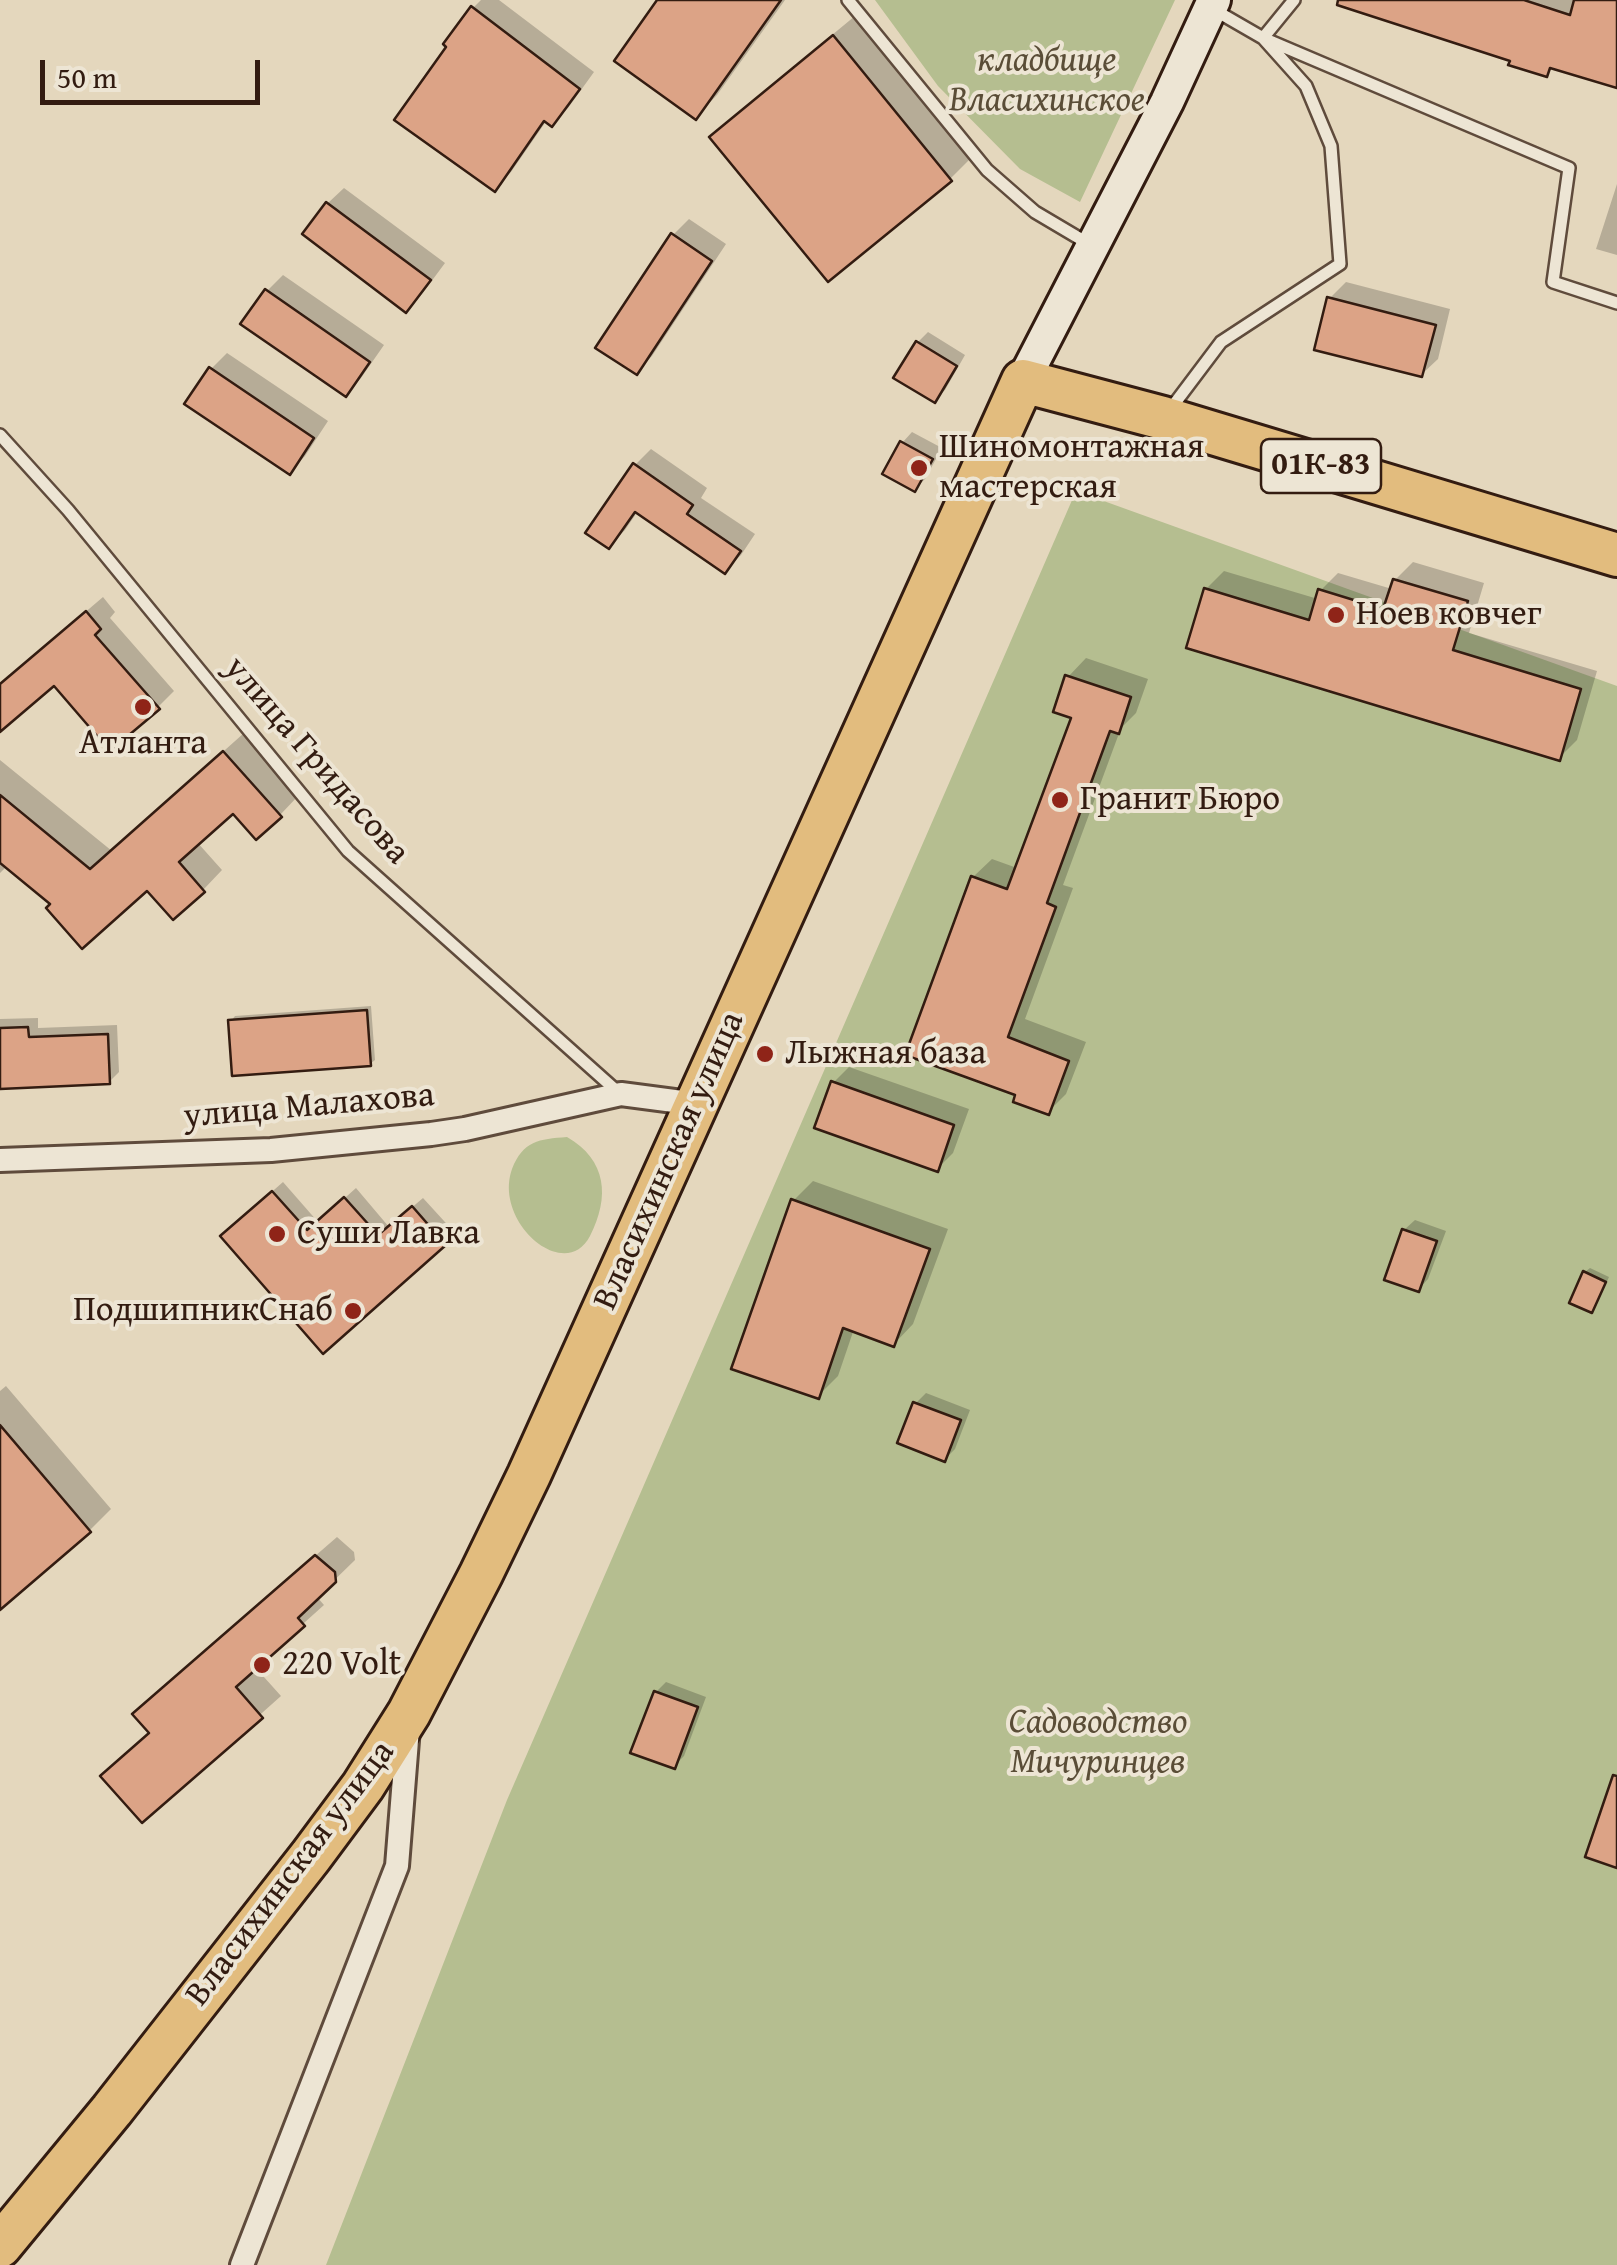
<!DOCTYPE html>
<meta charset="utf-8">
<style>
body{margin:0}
#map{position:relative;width:1617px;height:2265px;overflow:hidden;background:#e4d7bd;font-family:"Gentium Book Plus",serif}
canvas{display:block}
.scale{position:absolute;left:40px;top:60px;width:220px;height:45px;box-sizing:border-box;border:5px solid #331c11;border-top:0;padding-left:12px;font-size:30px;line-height:35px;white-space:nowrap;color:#331c11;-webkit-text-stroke:8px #ede5d4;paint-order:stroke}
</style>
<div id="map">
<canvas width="1617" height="2265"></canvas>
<div class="scale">50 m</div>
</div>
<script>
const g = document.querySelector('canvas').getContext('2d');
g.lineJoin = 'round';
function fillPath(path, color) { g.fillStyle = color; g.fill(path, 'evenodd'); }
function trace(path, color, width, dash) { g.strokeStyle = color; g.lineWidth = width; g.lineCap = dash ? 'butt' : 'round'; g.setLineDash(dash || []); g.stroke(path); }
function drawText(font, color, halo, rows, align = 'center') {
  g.font = font + ' "Gentium Book Plus",serif'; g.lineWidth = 8; g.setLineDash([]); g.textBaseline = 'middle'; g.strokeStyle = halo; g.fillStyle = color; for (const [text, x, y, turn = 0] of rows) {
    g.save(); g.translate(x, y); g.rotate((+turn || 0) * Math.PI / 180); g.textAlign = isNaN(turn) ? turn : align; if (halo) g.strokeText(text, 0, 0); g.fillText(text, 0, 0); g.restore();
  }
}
const green = new Path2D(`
 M 875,0 L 1175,0 L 1080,202 L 1020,169 L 938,86 Z
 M 1076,491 L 1617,686 L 1617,2265 L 326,2265 L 507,1800 Z
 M 567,1137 C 607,1160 610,1197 590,1236 C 565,1284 493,1222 512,1169 C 523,1141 539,1139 567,1137 Z`);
const shadow = new Path2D(`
 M 481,0 L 499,0 L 594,72 L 568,108 L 552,123 L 547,120 L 511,172 L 495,188 L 473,8 Z
 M 660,0 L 785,0 L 717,95 L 696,117 Z
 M 1372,0 L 1617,0 L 1617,86 L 1554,67 L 1546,74 Z
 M 855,16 L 971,158 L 950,179 L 712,137 L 734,116 Z
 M 1617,184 L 1617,255 L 1596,249 Z
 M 344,188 L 445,263 L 422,294 L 406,310 L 305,234 L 328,203 Z
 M 689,219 L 726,244 L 652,356 L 636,372 L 673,235 Z
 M 283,275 L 384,345 L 361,378 L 345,394 L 267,291 Z
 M 1346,282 L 1450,309 L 1438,359 L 1422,374 L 1330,298 Z
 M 928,332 L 965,355 L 945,390 L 934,400 L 918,342 Z
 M 227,353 L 328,421 L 305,456 L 290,472 L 211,369 Z
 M 912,432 L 942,448 L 925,479 L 915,489 L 902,443 Z
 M 651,449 L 707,488 L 701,498 L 755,534 L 741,555 L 725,571 L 638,511 L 625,530 L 609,546 L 635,465 Z
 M 1413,562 L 1484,583 L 1469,633 L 1597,671 L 1577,740 L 1559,758 L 1206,589 L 1224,571 L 1318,599 L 1320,591 L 1338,573 L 1392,589 L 1395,580 Z
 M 103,597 L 115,612 L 110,618 L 174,691 L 158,707 L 55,683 L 0,729 L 0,685 Z
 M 1086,658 L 1148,679 L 1136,713 L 1121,728 L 1063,885 L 1073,888 L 1025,1019 L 1086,1042 L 1066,1094 L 1048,1112 L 1016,1100 L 973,877 L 992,859 L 1017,868 L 1074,717 L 1068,677 Z
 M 244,733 L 299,795 L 280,815 L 233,810 L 197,842 L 222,870 L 203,890 L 147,887 L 54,904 L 7,866 L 0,873 L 0,760 L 112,851 Z
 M 371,1006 L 375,1060 L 370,1064 L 231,1021 L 235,1016 Z
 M 38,1018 L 38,1028 L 117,1025 L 119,1072 L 109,1082 L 0,1086 L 0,1019 Z
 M 849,1067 L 969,1109 L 953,1153 L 937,1169 L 833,1083 Z
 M 813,1181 L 948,1229 L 913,1324 L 894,1344 L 854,1329 L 838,1376 L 818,1396 L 794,1200 Z
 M 283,1182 L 318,1222 L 356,1188 L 389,1227 L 423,1198 L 455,1233 L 323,1350 L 233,1226 Z
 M 1415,1220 L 1446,1231 L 1428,1279 L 1418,1290 L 1404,1230 Z
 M 1590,1268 L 1609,1277 L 1596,1306 L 1591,1310 L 1585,1272 Z
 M 6,1386 L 111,1509 L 90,1530 L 0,1607 L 0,1391 Z
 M 926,1393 L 970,1410 L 955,1449 L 945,1459 L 900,1442 L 916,1403 Z
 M 337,1537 L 354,1552 L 355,1560 L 317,1597 L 324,1605 L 255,1667 L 281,1696 L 142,1820 L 156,1694 Z
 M 666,1682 L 706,1697 L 684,1756 L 674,1766 L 656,1692 Z`);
const building = new Path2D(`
 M 657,0 L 781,0 L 696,120 L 614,61 Z
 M 1338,0 L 1524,0 L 1570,15 L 1574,0 L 1617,0 L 1617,88 L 1550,68 L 1547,77 L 1508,65 L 1510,61 L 1337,5 Z
 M 471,6 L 580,89 L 552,127 L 544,121 L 495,192 L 394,120 L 446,47 L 443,44 Z
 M 833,35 L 952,181 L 828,282 L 709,137 Z
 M 326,202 L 431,280 L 406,313 L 302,234 Z
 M 671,233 L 712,261 L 637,375 L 595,348 Z
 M 265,289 L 370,362 L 346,397 L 240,324 Z
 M 1327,297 L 1436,325 L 1422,377 L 1314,350 Z
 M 916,341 L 957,366 L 935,403 L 893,378 Z
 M 209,367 L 314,438 L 290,475 L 184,404 Z
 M 900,441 L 933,459 L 915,492 L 882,474 Z
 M 633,463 L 693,505 L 687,514 L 741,551 L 725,574 L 635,512 L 609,549 L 585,533 Z
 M 1393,579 L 1468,601 L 1453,650 L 1581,689 L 1560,761 L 1186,648 L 1204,588 L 1309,620 L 1318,589 L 1383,609 Z
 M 86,611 L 101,629 L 95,635 L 160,709 L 110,751 L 54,686 L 0,732 L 0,684 Z
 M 1065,675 L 1131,697 L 1119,734 L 1110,731 L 1047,903 L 1056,907 L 1008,1037 L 1069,1061 L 1049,1115 L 1013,1102 L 1015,1095 L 905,1055 L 971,876 L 1007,889 L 1071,718 L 1053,712 Z
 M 223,751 L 282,817 L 256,840 L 233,814 L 179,862 L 205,892 L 173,920 L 147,891 L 82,949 L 46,908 L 50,904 L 0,863 L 0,795 L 90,869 Z
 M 367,1010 L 371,1066 L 232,1076 L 228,1020 Z
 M 28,1027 L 29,1037 L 108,1034 L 110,1084 L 0,1089 L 0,1028 Z
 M 831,1081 L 954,1125 L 938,1172 L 814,1128 Z
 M 272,1191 L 307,1230 L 344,1197 L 378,1235 L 412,1206 L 446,1245 L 323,1354 L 220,1236 Z
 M 791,1199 L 930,1249 L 894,1347 L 843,1328 L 819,1399 L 731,1369 Z
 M 1402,1229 L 1437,1241 L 1419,1292 L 1384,1280 Z
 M 1583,1271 L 1606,1282 L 1592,1313 L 1569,1303 Z
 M 913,1402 L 961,1420 L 945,1462 L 897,1443 Z
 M 0,1425 L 91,1532 L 0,1610 Z
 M 315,1555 L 335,1572 L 336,1582 L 298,1618 L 305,1626 L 236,1687 L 263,1718 L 142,1823 L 100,1776 L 149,1733 L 132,1714 Z
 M 654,1691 L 698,1707 L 675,1769 L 630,1753 Z
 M 1613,1775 L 1617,1776 L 1617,1868 L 1585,1857 Z`);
const lane = new Path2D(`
 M 848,0 L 987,170 L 1035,212 L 1089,244
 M 1294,0 L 1263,38 L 1569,168 L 1553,282 L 1617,303
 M 1169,411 L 1221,342 L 1340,264 L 1331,146 L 1306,86 L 1263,38 L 1211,8
 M 0,435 L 68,510 L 348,851 L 619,1093`);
const street = new Path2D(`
 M 0,1160 L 271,1150 L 431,1134 L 465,1129 L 621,1094 L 697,1104
 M 242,2265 L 397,1866 L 408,1728`);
const secondary = new Path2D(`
 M 1023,381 L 1167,102 L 1214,0`);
const highway = new Path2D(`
 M 0,2246 L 112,2110 L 311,1856 L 363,1786 L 409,1713 L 481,1574 L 529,1475 L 1023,381 L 1163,418 L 1617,555`);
const markers = [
 [919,468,10,"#8f2418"],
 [1336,615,10,"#8f2418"],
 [143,707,10,"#8f2418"],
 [1060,800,10,"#8f2418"],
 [765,1054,10,"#8f2418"],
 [277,1234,10,"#8f2418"],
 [353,1311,10,"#8f2418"],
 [262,1665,10,"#8f2418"]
];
const shields = [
 [1321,466,120]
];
const shieldNames = [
 ["01К-83",1321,466]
];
const parkNames = [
 ["кладбище",1047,61],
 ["Власихинское",1047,101],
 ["Садоводство",1098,1723],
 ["Мичуринцев",1098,1763]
];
const poiNames = [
 ["Шиномонтажная",939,448],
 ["мастерская",939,488],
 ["Ноев ковчег",1356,615],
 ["Атланта",143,744,"center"],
 ["Гранит Бюро",1080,800],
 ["Лыжная база",785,1054],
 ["Суши Лавка",297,1234],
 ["ПодшипникСнаб",333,1311,"right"],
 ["220 Volt",282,1665]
];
const streetNames = [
 ["улица Гридасова",316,761,49],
 ["улица Малахова",309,1107,-5],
 ["Власихинская улица",670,1161,-66],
 ["Власихинская улица",291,1874,-53]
];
fillPath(green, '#b5be90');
fillPath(shadow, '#0003');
fillPath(building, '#dca386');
trace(building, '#331c11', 2.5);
trace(lane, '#5f4b3c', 16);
trace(street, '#5f4b3c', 28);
trace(secondary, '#331c11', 38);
trace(highway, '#331c11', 48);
trace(lane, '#ede5d4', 11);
trace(street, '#ede5d4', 22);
trace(secondary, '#ede5d4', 32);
trace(highway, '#e2bc7e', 42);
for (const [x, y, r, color] of markers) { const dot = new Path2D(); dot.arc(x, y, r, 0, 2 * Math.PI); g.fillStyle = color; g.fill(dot); trace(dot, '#ede5d4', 4); }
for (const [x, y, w] of shields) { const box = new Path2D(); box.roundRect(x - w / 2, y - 27, w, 54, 8); g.fillStyle = '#ede5d4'; g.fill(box); trace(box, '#331c11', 2.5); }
drawText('bold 32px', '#331c11', null, shieldNames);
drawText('italic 35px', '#5a4d37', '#ede5d4', parkNames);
drawText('35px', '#331c11', '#ede5d4', poiNames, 'left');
drawText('35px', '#331c11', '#ede5d4', streetNames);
</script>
